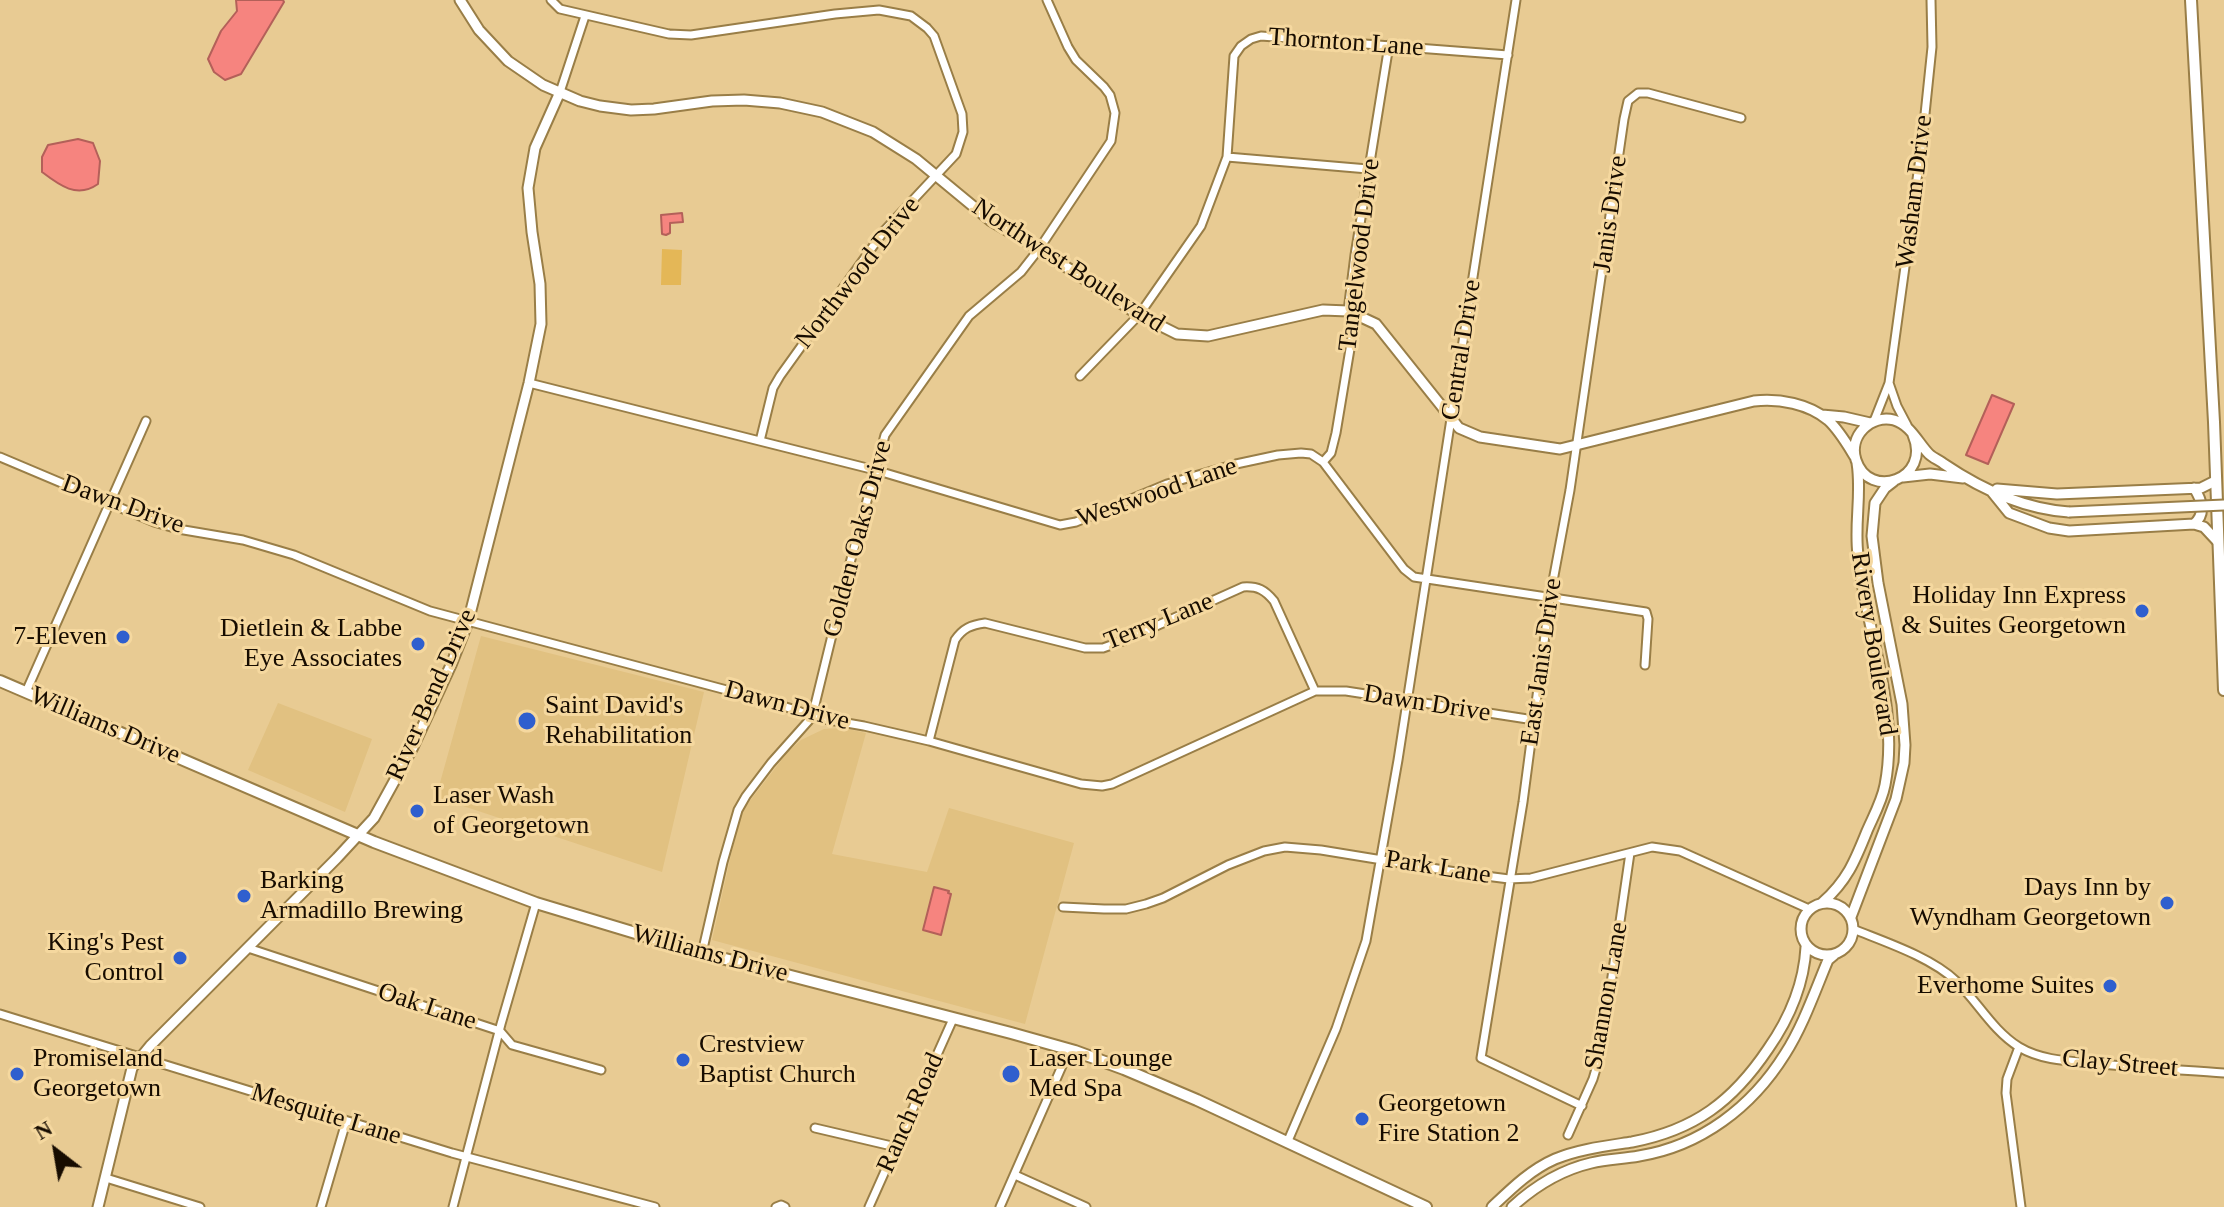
<!DOCTYPE html>
<style>
body{margin:0}
#map{position:relative;width:2224px;height:1207px;overflow:hidden;background:#e8cb93;font-family:Georgia,serif}
canvas{display:block}
.north{position:absolute;left:16px;top:1111px;width:80px;height:80px;-webkit-text-stroke:6px #f5d89f;paint-order:stroke;rotate:329deg;font-size:22px;font-weight:700;line-height:32px;text-align:center;color:#170c00}
.north::after{content:'';display:block;margin:auto;width:28px;height:36px;background:#170c00;clip-path:polygon(50% 0,100% 100%,50% 72%,0 100%)}
</style>
<div id="map">
<canvas width="2224" height="1207"></canvas>
<div class="north">N</div>
</div>
<script>
const g = document.querySelector('canvas').getContext('2d');
g.lineJoin = 'round';
function fillPath(path, color) { g.fillStyle = color; g.fill(path, 'evenodd'); }
function trace(path, color, width, dash) { g.strokeStyle = color; g.lineWidth = width; g.lineCap = dash ? 'butt' : 'round'; g.setLineDash(dash || []); g.stroke(path); }
function drawText(font, color, halo, rows, align = 'center') {
  g.font = font + ' Georgia,serif'; g.lineWidth = 6; g.setLineDash([]); g.textBaseline = 'middle'; g.strokeStyle = halo; g.fillStyle = color; for (const [text, x, y, turn = 0] of rows) {
    g.save(); g.translate(x, y); g.rotate((+turn || 0) * Math.PI / 180); g.textAlign = isNaN(turn) ? turn : align; if (halo) g.strokeText(text, 0, 0); g.fillText(text, 0, 0); g.restore();
  }
}
const built = new Path2D(`
 M 481,636 L 704,692 L 662,872 L 436,797 Z
 M 278,703 L 372,739 L 345,812 L 248,770 Z
 M 843,728 L 866,733 L 832,854 L 927,872 L 949,808 L 1074,843 L 1025,1024 L 712,940 L 739,819 L 745,807 L 787,753 L 801,740 L 824,729 Z`);
const green = new Path2D(`
 M 662,249 L 682,250 L 681,285 L 661,285 Z`);
const water = new Path2D(`
 M 236,0 L 283,0 L 284,2 L 241,74 L 225,80 L 214,72 L 208,59 L 221,31 L 237,11 Z
 M 78,139 L 93,143 L 100,161 L 98,184 C 77,199 59,185 42,172 L 42,157 L 48,145 Z
 M 682,213 L 683,222 L 670,223 L 670,233 L 666,235 L 662,234 L 661,215 Z
 M 1992,395 L 2014,404 L 1988,464 L 1966,455 Z
 M 934,887 L 949,891 L 948,893 L 951,894 L 941,935 L 923,930 Z`);
const minor = new Path2D(`
 M 551,0 L 560,9 L 669,34 L 691,35 L 835,14 L 879,10 L 911,16 L 927,28 L 934,36 L 962,114 L 963,132 L 956,154 L 884,231 L 780,376 L 773,388 L 760,441
 M 560,92 L 585,16
 M 1227,157 L 1368,169
 M 1080,376 L 1139,315 L 1201,226 L 1227,157 L 1234,56 L 1241,46 L 1251,39 L 1261,36 L 1508,55
 M 529,383 L 875,470 L 1060,525 L 1076,522 L 1167,484 L 1236,464 L 1278,455 L 1301,453 L 1311,454 L 1323,462 L 1404,569 L 1414,577 L 1646,612 L 1648,619 L 1645,665
 M 1889,383 L 1897,406 L 1907,425
 M 1874,421 L 1889,383 L 1922,143 L 1932,47 L 1931,0
 M 0,457 L 154,522 L 178,529 L 243,540 L 294,555 L 430,611 L 749,696 L 796,710 L 812,717 L 864,726 L 929,741 L 1081,784 L 1102,786 L 1112,784 L 1315,691 L 1346,691 L 1534,720
 M 1323,462 L 1331,453 L 1336,433 L 1354,325 L 1348,311 L 1355,255 L 1389,45
 M 26,692 L 146,421
 M 929,741 L 955,640 C 963,628 971,625 985,623 L 1085,648 L 1103,648 L 1125,640 L 1243,587 C 1258,586 1265,590 1274,601 L 1315,691
 M 1063,907 L 1104,909 L 1126,909 L 1146,904 L 1163,898 L 1228,865 L 1264,851 L 1285,847 L 1321,850 L 1462,873 L 1509,879 L 1531,878 L 1652,847 L 1680,851 L 1809,909
 M 1853,929 C 1885,942 1931,957 1956,981 C 1978,1002 1992,1030 2019,1047 C 2044,1062 2075,1061 2102,1064 C 2143,1068 2183,1070 2224,1073
 M 248,948 L 500,1031 L 512,1045 L 601,1070
 M 702,953 L 723,862 L 738,810 L 746,796 L 771,763 L 812,717 L 847,574 L 885,435 L 969,316 L 1021,272 L 1039,249 L 1111,141 L 1115,113 L 1110,95 L 1104,87 L 1076,60 L 1068,47 L 1047,0
 M 0,1014 L 452,1153 L 655,1207
 M 2019,1047 L 2007,1079 L 2006,1093 L 2021,1207
 M 1582,1106 L 1481,1058 L 1523,802 L 1550,597 L 1570,490 L 1624,119 L 1628,101 L 1638,93 L 1648,93 L 1741,118
 M 815,1128 L 896,1147
 M 1568,1135 L 1593,1079 L 1601,1052 L 1630,853
 M 1287,1143 L 1336,1029 L 1366,941 L 1398,760 L 1516,0
 M 1015,1175 L 1086,1207
 M 106,1178 L 200,1207
 M 321,1207 L 346,1122
 M 453,1207 L 501,1024 L 536,903
 M 776,1207 L 781,1205 L 785,1207
 M 869,1207 L 953,1019
 M 1000,1207 L 1069,1050`);
const tertiary = new Path2D(`
 M 460,0 L 479,30 L 508,61 L 543,85 L 580,101 L 600,106 L 631,110 L 654,109 L 712,101 L 744,100 L 780,103 L 822,112 L 873,132 L 916,159 L 991,221 L 1042,251 L 1139,315 L 1177,334 L 1208,336 L 1323,310 L 1348,311 L 1376,324 L 1459,428 L 1480,437 L 1560,449 L 1754,401 C 1779,398 1809,404 1828,420 C 1839,430 1847,444 1855,457
 M 1822,415 L 1844,417 L 1870,423
 M 1913,435 C 1932,479 1869,501 1856,460 C 1848,436 1871,414 1894,420 C 1911,425 1918,443 1929,454 C 1933,458 1939,460 1944,464 C 1981,489 2025,509 2069,512
 M 1903,477 L 1930,474 L 1963,478
 M 1997,489 L 2057,494 L 2201,488 L 2215,481
 M 1992,492 L 2009,513 L 2049,528 L 2069,531 L 2194,524 L 2204,527 L 2218,542
 M 2194,524 C 2206,514 2202,500 2194,488
 M1801 929a26 26 0 1 1 52 0a26 26 0 1 1-52 0Z
 M 1822,903 C 1847,881 1855,861 1867,831 C 1873,817 1882,801 1885,785 C 1900,708 1866,632 1858,555 C 1854,524 1862,494 1857,463
 M 1851,917 L 1896,799 L 1904,763 L 1905,745 L 1902,704 L 1878,583 L 1872,536 L 1875,503 L 1885,488 L 1894,481
 M 98,1207 L 132,1068 L 150,1046 L 337,858 L 374,818 L 413,747 L 451,665 L 468,622 L 529,383 L 541,324 L 540,284 L 532,232 L 528,188 L 535,148 L 560,92
 M 1492,1207 C 1511,1189 1530,1170 1555,1159 C 1579,1149 1606,1146 1632,1142 C 1695,1130 1733,1101 1768,1049 C 1789,1019 1804,984 1806,947
 M 1512,1207 C 1535,1186 1561,1170 1591,1163 C 1607,1159 1623,1159 1639,1156 C 1701,1146 1752,1107 1785,1054 C 1803,1026 1815,991 1828,960 L 1834,955`);
const secondary = new Path2D(`
 M 2191,0 L 2214,422 L 2224,690
 M 0,681 L 374,842 L 536,903 L 702,953 L 1011,1033 L 1075,1051 L 1124,1069 L 1197,1100 L 1426,1207`);
const tertiaryBridge = new Path2D(`
 M 2069,512 L 2224,505`);
const markers = [
 [2142,611,8,"#2f5fce"],
 [123,637,8,"#2f5fce"],
 [418,644,8,"#2f5fce"],
 [527,721,10,"#2f5fce"],
 [417,811,8,"#2f5fce"],
 [244,896,8,"#2f5fce"],
 [2167,903,8,"#2f5fce"],
 [180,958,8,"#2f5fce"],
 [2110,986,8,"#2f5fce"],
 [683,1060,8,"#2f5fce"],
 [17,1074,8,"#2f5fce"],
 [1011,1074,10,"#2f5fce"],
 [1362,1119,8,"#2f5fce"]
];
const streetNames = [
 ["Thornton Lane",1346,43,4],
 ["Washam Drive",1915,192,-83],
 ["Janis Drive",1611,214,-82],
 ["Tangelwood Drive",1360,255,-83],
 ["Northwest Boulevard",1068,266,33],
 ["Northwood Drive",858,273,-52],
 ["Central Drive",1462,350,-81],
 ["Westwood Lane",1157,493,-19],
 ["Dawn Drive",123,505,20],
 ["Golden Oaks Drive",858,539,-75],
 ["Terry Lane",1159,622,-22],
 ["Rivery Boulevard",1873,644,81],
 ["East Janis Drive",1542,662,-82],
 ["River Bend Drive",432,695,-66],
 ["Dawn Drive",1427,704,9],
 ["Dawn Drive",787,706,15],
 ["Williams Drive",105,726,23],
 ["Park Lane",1438,868,9],
 ["Williams Drive",710,954,15],
 ["Shannon Lane",1607,996,-80],
 ["Oak Lane",427,1007,18],
 ["Clay Street",2120,1064,5],
 ["Ranch Road",911,1113,-66],
 ["Mesquite Lane",326,1115,17]
];
const poiNames = [
 ["Holiday Inn Express",2126,596,"right"],
 ["& Suites Georgetown",2126,626,"right"],
 ["Dietlein & Labbe",402,629,"right"],
 ["Eye Associates",402,659,"right"],
 ["7-Eleven",107,637,"right"],
 ["Saint David's",545,706],
 ["Rehabilitation",545,736],
 ["Laser Wash",433,796],
 ["of Georgetown",433,826],
 ["Barking",260,881],
 ["Armadillo Brewing",260,911],
 ["Days Inn by",2151,888,"right"],
 ["Wyndham Georgetown",2151,918,"right"],
 ["King's Pest",164,943,"right"],
 ["Control",164,973,"right"],
 ["Everhome Suites",2094,986,"right"],
 ["Crestview",699,1045],
 ["Baptist Church",699,1075],
 ["Promiseland",33,1059],
 ["Georgetown",33,1089],
 ["Laser Lounge",1029,1059],
 ["Med Spa",1029,1089],
 ["Georgetown",1378,1104],
 ["Fire Station 2",1378,1134]
];
fillPath(built, '#e1c181');
fillPath(green, '#e4b757');
fillPath(water, '#f6847f');
trace(water, '#b36059', 2);
trace(minor, '#997e47', 11);
trace(tertiary, '#997e47', 13);
trace(secondary, '#997e47', 14);
trace(minor, '#fff', 7);
trace(tertiary, '#fff', 9);
trace(secondary, '#fff', 10);
trace(tertiaryBridge, '#997e47', 13, []);
trace(tertiaryBridge, '#fff', 9);
for (const [x, y, r, color] of markers) { const dot = new Path2D(); dot.arc(x, y, r, 0, 2 * Math.PI); g.fillStyle = color; g.fill(dot); trace(dot, '#f5d89f', 3); }
drawText('26px', '#170c00', '#f5d89f', streetNames);
drawText('26px', '#170c00', '#f5d89f', poiNames, 'left');
</script>
